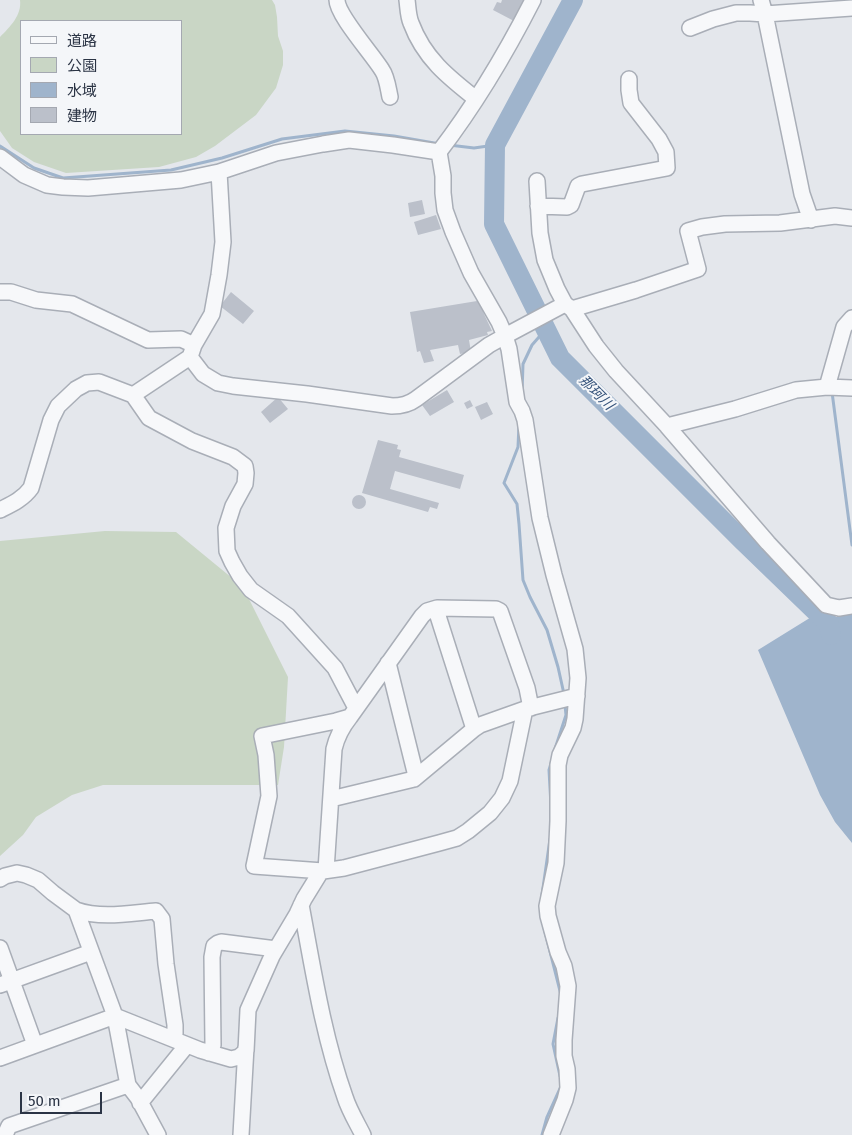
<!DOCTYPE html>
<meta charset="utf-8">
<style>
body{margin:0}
#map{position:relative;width:852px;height:1135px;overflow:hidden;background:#e4e7ec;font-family:"Fira Sans","Noto Sans JP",sans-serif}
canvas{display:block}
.legend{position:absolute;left:20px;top:20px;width:162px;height:115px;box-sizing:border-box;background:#f4f6f9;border:1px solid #a4a8b1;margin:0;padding:6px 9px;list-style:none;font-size:15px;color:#2b3445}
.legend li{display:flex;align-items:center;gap:10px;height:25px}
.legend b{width:25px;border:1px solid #a4a8b1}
.scale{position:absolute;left:20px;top:1092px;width:82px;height:22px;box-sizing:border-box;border:2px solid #2b3445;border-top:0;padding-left:6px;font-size:15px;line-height:18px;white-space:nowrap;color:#2b3445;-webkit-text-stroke:4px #f4f6f9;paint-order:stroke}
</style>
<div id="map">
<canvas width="852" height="1135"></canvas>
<ul class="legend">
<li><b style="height:6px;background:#f7f8fa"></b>道路</li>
<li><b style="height:14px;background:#c9d6c5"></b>公園</li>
<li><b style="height:14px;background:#9fb4cc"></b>水域</li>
<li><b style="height:14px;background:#bbc0ca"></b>建物</li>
</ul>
<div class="scale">50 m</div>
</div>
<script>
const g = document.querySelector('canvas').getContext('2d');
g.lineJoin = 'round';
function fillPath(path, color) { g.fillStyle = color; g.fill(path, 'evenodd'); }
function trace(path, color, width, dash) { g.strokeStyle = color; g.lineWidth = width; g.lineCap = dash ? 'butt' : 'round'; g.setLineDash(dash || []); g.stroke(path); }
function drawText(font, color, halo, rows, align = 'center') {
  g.font = font + ' "Fira Sans","Noto Sans JP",sans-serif'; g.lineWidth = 4; g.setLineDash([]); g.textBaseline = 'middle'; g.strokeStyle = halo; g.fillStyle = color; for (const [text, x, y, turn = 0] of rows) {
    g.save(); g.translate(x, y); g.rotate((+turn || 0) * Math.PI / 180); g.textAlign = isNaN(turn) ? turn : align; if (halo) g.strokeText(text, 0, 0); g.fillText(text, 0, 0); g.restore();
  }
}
const green = new Path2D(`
 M 20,0 L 272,0 L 275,5 L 277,17 L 278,36 L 283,51 L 283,65 L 276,88 L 256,115 L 215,146 L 196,157 L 159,167 L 66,173 L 34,162 L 12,148 L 0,131 L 0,37 C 10,27 22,15 20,0 ZM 181,21 L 181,134 L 21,134 L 21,21 Z
 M 105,531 L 176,532 L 243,587 L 288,677 L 284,747 L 278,785 L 103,785 L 72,795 L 36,817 L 23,835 L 0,856 L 0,541 Z`);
const water = new Path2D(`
 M 821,611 L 823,614 L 837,617 L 838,613 L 852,613 L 852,843 L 835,822 L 820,795 L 758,650 Z`);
const stream = new Path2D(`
 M 449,145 L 474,148 L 495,145
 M 0,146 L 34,168 L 63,178 L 171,170 L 222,158 L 282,139 L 345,131 L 394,136 L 440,144
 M 832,392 L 852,545
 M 522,393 L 523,364 L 532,345 L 546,329
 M 519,424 L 518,447 L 504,483 L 517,504 L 519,524 L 523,580 L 530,597 L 547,630 L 558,667 L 564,694
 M 554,752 L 566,715 L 565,705
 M 551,806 L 549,770 L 552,760
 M 542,895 L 550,839
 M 544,928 L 561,995
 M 558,1018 L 553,1044 L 560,1076
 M 542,1135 L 547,1117 L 562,1084`);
const river = new Path2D(`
 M 573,0 L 495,145 L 494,224 L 560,358 L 742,540 L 829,624 L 831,635`);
const building = new Path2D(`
 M 502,0 L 525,0 L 514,21 L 493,10 L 497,2 L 501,3 Z
 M 422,200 L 425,214 L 410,217 L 408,203 Z
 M 436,215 L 441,229 L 418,235 L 414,222 Z
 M 231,292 L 254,311 L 243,324 L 220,306 Z
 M 477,301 L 482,306 L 484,314 L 492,331 L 487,332 L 488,335 L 469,340 L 471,352 L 460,354 L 458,345 L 430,350 L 434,361 L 424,363 L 420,351 L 417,352 L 410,312 Z
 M 447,390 L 454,402 L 430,416 L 422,405 Z
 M 278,397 L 288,409 L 270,423 L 261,412 Z
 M 470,400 L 473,406 L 467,409 L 464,403 Z
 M 487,402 L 493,414 L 481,420 L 475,407 Z
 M 378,440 L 398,445 L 397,449 L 401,450 L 399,457 L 464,475 L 460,489 L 395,471 L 390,489 L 439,503 L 437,509 L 430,507 L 428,512 L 362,493 Z
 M352 502a7 7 0 1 1 14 0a7 7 0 1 1-14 0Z`);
const minor = new Path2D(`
 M 337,0 C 337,15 373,55 382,70 C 387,77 388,88 390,97
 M 407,0 C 408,7 408,16 411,23 C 424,58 448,77 476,99
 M 761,0 L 765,14 L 802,194 L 811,220
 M 690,28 L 713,19 L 736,13 L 750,13 L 765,14 L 852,8
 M 0,157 L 24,175 L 47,185 L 63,187 L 88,188 L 181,180 L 219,172 L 276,153 L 323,144 L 349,140 L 393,145 L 439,152 C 475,105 506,53 533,0
 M 537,181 L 540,233 L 545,260 L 557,289 L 565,304 L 572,309 L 596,346 L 616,371 L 667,426 L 768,543 L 826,605 L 839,608 L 852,606
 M 538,206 L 567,207 L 571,205 L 578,186 L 582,184 L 667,168 L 666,152 L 659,139 L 631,103 L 629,90 L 629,79
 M 0,292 L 11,292 L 36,300 L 72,304 L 148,340 L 181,339 L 194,345
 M 572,309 L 636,290 L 698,269 L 688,231 L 702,227 L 725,224 L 780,223 L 835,216 L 852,218
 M 190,357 L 203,374 L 218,383 L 233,386 L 307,394 L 392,406 C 401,406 408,405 416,399 L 489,345 L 505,336 L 499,322 L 471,273 L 453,232 L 445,210 L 443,193 L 443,176 L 439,152
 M 827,387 L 844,327 L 852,318
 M 133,395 L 190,357 L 194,345 L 212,314 L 219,275 L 223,242 L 219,172
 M 667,426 L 735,409 L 796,390 L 827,387 L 852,388
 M 0,510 C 12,504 23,499 31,488 L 51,420 L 58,406 L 76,389 L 87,383 L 99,382 L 133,395 L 149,418 L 192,441 L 233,457 L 245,466 L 246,473 L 245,484 L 233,506 L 226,528 L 227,551 L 232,562 L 240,576 L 251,590 L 288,616 L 335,668 L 356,708
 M 434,609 L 438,616 L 474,729
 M 388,663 L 415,772 L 414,779
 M 331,799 L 414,779 L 474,729 L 480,725 L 525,709
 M 326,870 L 334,749 C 337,736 342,727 350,717 L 422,616 L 427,611 L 437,608 L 496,609 L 500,611 L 527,688 L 531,708
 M 323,871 L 254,866 L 269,796 L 266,755 L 262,736 L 336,721 L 350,717
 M 0,879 L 5,876 L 17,873 L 26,875 L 38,880 L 53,893 L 76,910 L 115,1016 L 128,1085 L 138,1098 L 158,1135 L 157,1135
 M 301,905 C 313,969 323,1035 345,1097 C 349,1110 357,1123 363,1135
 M 76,910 C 101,919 131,913 156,911 L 162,919 L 166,964 L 175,1025 L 175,1034 L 173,1039
 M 0,948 L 35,1045
 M 0,985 L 91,952
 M 209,1053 L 213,1045 L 212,957 L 214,946 L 218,943 L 221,942 L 276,949
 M 0,1058 L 115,1016 L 200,1050 L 231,1059 L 239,1057 L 246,1051 L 248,1010 L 272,956 L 297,914 L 304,899 L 320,873 L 323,871 L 344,868 L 439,843 L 457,838 L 468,831 L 490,813 L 502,798 L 510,781 L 525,709 L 577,696
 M 140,1103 L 187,1045
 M 5,1135 L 9,1126 L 128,1085
 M 241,1135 L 246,1047
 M 551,1135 L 565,1100 L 568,1088 L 567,1069 L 564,1056 L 564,1040 L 568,986 L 564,966 L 558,952 L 548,916 L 547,906 L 556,863 L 558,821 L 558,765 L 560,755 L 573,728 L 575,719 L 578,678 L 575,649 L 554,575 L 540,518 L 525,420 L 522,411 L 517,402 L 509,349 L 505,336 L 565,304`);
const waterNames = [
 ["那珂川",596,393,45]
];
fillPath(green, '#c9d6c5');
fillPath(water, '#9fb4cc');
trace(stream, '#9fb4cc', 3);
trace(river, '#9fb4cc', 20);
fillPath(building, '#bbc0ca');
trace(minor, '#a9aeb7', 18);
trace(minor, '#f7f8fa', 15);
drawText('italic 14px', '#34527a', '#f4f6f9', waterNames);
</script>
